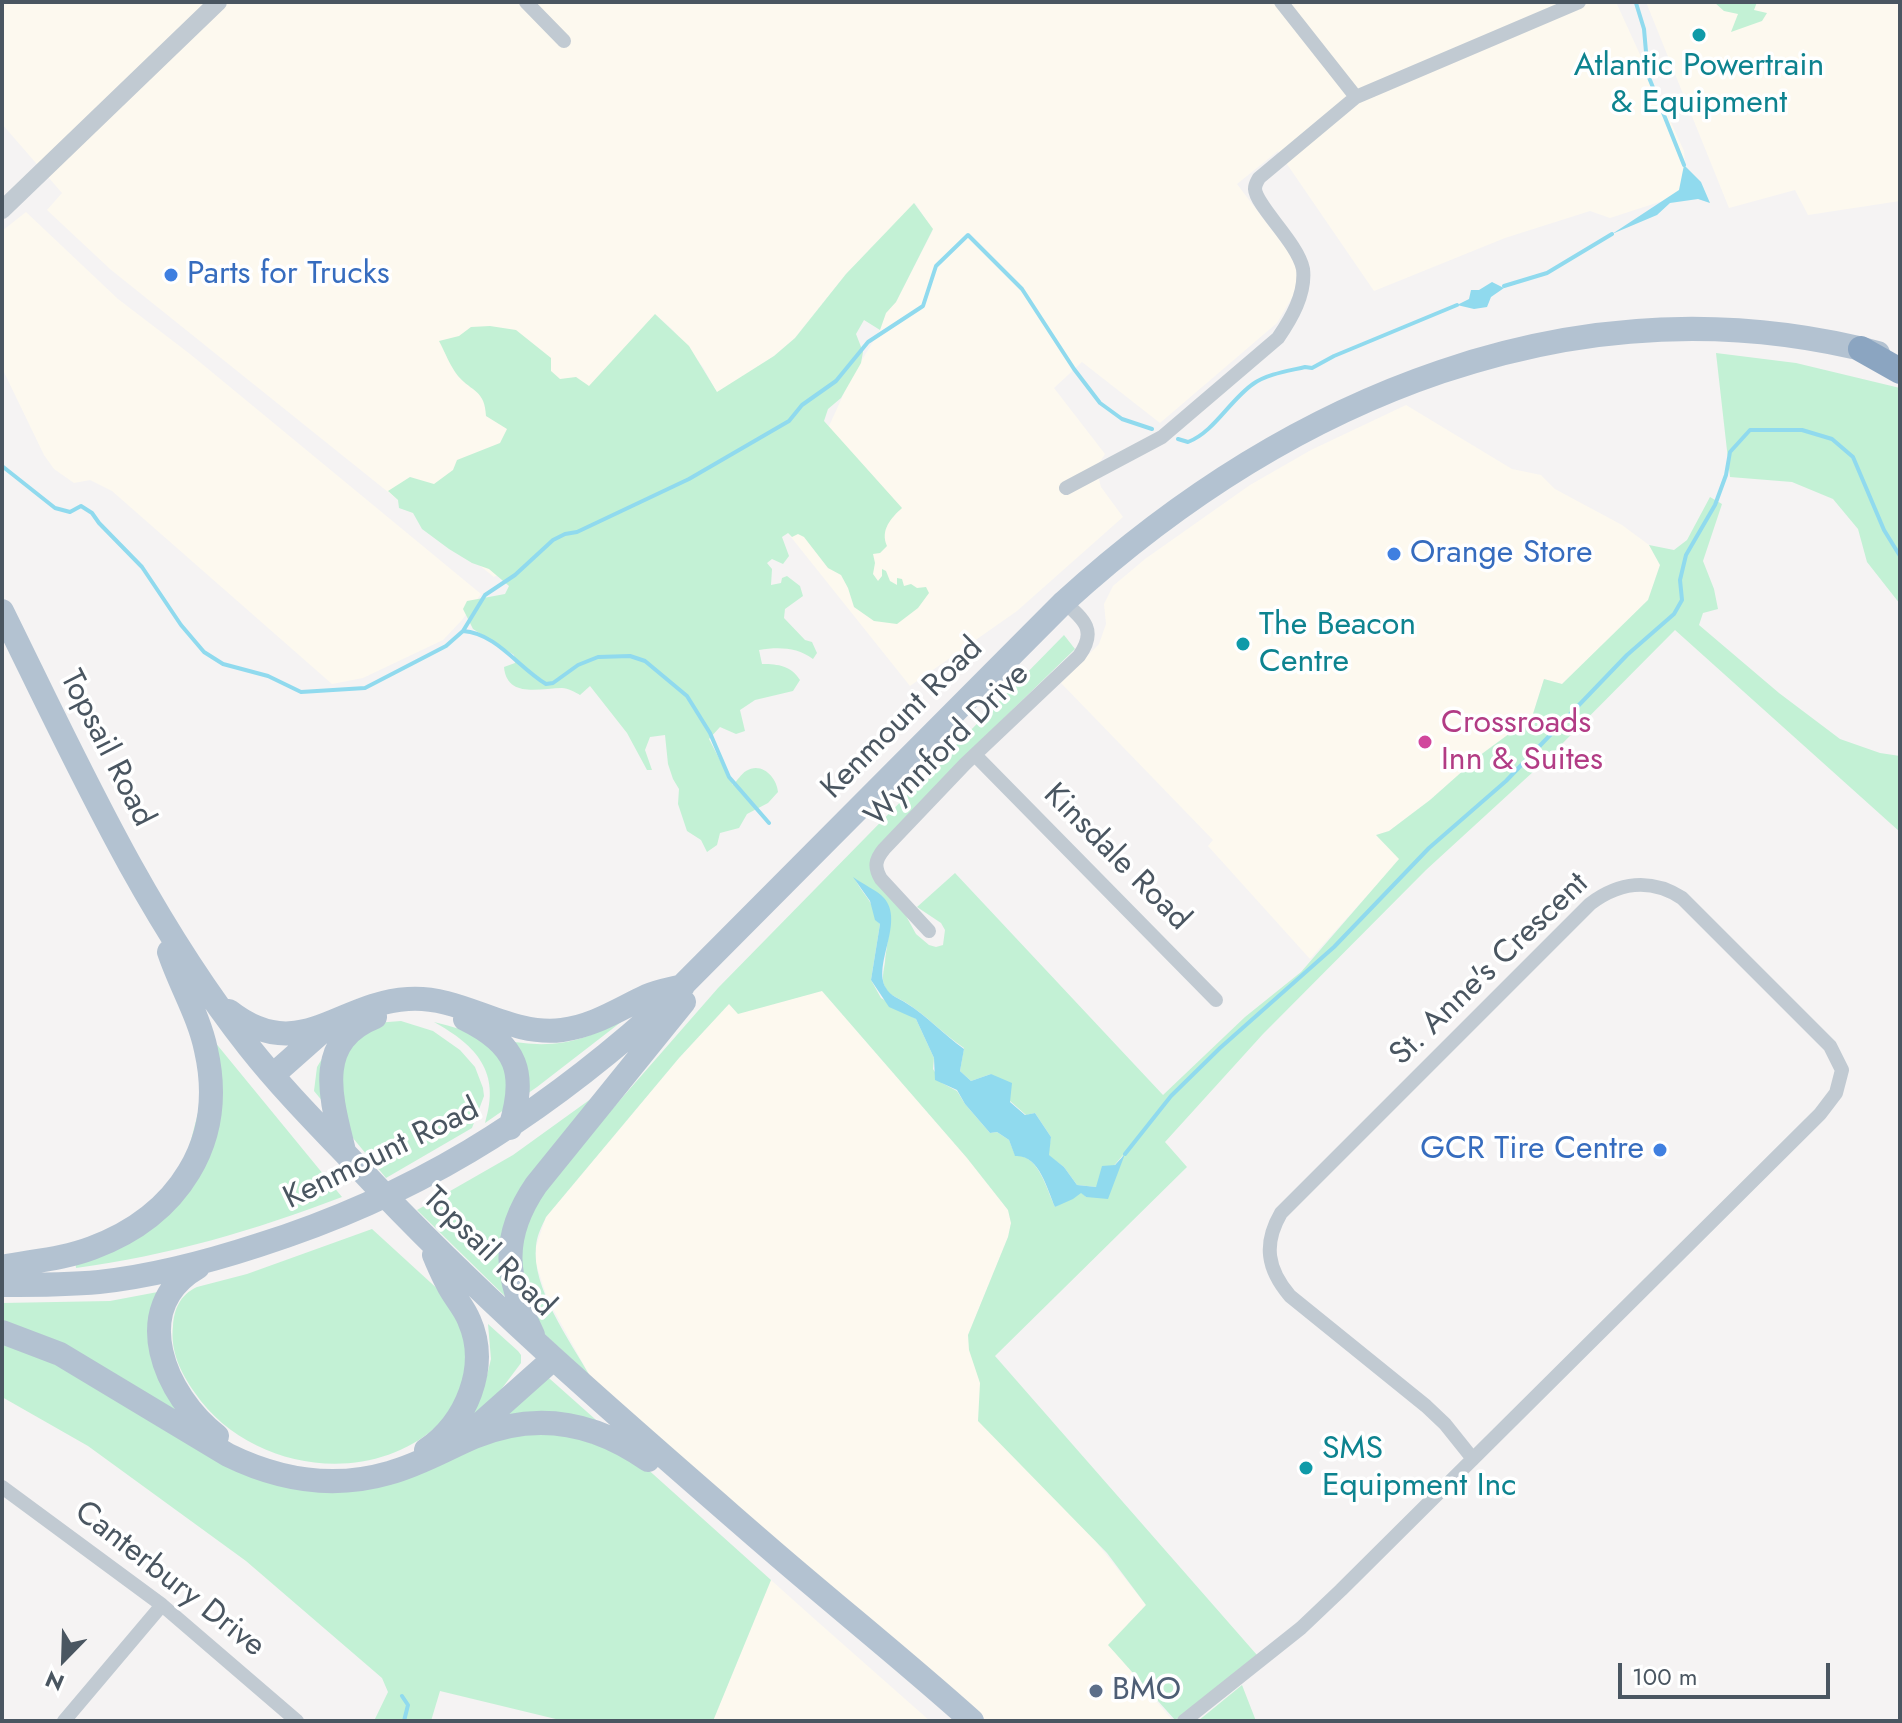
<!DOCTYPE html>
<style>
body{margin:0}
#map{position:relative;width:1902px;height:1723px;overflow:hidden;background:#f5f3f3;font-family:Jost,sans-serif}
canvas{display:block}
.frame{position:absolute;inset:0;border:4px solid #4a5661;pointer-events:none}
.north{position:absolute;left:24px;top:1619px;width:80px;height:80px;-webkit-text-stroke:6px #fff;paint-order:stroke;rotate:203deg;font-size:22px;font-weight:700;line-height:32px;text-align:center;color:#4a5661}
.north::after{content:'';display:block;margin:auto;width:28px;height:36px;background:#4a5661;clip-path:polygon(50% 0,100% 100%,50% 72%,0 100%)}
.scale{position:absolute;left:1618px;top:1663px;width:212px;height:36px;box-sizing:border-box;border:4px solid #4a5661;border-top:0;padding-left:10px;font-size:24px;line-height:28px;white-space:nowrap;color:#4a5661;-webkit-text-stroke:6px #fff;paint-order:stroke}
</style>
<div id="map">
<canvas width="1902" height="1723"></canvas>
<div class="frame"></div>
<div class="north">N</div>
<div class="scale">100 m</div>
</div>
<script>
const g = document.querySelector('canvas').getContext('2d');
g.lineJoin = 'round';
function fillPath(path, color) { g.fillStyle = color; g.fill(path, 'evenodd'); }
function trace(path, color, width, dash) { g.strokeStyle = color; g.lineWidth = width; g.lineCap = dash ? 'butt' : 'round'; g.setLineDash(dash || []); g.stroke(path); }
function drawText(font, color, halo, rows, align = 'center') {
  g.font = font + ' Jost,sans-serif'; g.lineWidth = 7; g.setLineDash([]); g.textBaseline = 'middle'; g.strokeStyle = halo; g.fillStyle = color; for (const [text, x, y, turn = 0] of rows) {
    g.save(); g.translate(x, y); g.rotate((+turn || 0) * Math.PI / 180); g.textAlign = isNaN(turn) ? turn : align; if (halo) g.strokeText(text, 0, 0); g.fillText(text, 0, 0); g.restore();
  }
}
const commercial = new Path2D(`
 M 2,2 L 1616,2 L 1684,151 L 1687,193 L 1610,218 L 1590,211 L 1505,238 L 1374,291 L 1278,151 L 1237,184 L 1300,267 L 1297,289 L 1277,323 L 1160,423 L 1082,362 L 1054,388 L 1105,454 L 1096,468 L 1101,487 L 1123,517 L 1017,611 L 910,686 L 783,527 L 850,380 L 880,330 L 886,313 L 896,302 L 933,230 L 915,203 L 846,274 L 795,338 L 774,356 L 717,393 L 703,367 L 673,330 L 655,314 L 680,464 L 494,577 L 110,269 L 47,210 L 62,193 L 2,124 Z
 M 1646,2 L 1900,2 L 1900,201 L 1808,215 L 1795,190 L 1729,208 Z
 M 26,212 L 118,299 L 190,354 L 481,594 L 462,620 L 443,640 L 363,678 L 332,684 L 112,491 L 90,480 L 74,483 L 54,469 L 44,455 L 2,368 L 2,231 Z
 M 1406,405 L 1512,469 L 1541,475 L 1555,489 L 1622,525 L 1649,545 L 1660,565 L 1648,600 L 1562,684 L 1544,679 L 1532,717 L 1483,753 L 1430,800 L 1389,831 L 1376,835 L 1400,859 L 1310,959 L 1208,846 L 1213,840 L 1061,683 L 1099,644 L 1106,624 L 1104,604 L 1113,586 L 1145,559 L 1250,485 L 1311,450 Z
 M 822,991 L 967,1158 L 1008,1210 L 1011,1223 L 1008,1237 L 968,1335 L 980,1383 L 980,1395 L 1146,1605 L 1109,1645 L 1173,1721 L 987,1721 L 746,1518 L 590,1376 L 547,1298 L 536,1263 L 536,1247 L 546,1217 L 679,1058 L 729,1004 L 738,1013 Z
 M 771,1580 L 810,1615 L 930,1721 L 713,1721 Z`);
const green = new Path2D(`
 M 1714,2 L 1757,2 L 1754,10 L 1767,13 L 1762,21 L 1731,32 L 1738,14 L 1724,11 Z
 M 914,203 L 933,229 L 896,302 L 886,313 L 880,330 L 864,320 L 856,334 L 863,352 L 861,363 L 841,398 L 828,409 L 824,421 L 902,508 C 891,518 880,530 887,546 L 880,553 L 873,554 L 875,563 L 873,574 L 878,581 L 882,576 L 882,569 L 886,571 L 890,581 L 897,585 L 897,578 L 902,579 L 904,586 L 911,584 L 917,588 L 926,587 L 929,593 L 918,608 L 897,624 L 874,621 L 854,607 L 848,588 L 841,575 L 828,568 L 804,537 L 798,534 L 792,537 L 788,533 L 782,537 L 789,556 L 783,564 L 772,559 L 767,563 L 772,569 L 771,585 L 781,583 L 782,578 L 787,576 L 800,586 L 803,596 L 785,609 L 784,618 L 805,640 L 812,642 L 817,653 L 813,659 C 797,647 778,647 759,650 L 762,664 C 779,664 791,666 800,680 L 793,691 L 755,700 L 740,710 L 745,731 L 736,734 L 720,727 L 709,739 L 733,785 C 737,781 741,774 746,771 C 762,761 777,778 778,792 L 768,803 L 747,814 L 739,828 L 720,833 L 717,845 L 707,852 L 701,840 L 687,831 L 678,804 L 679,789 L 673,779 L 668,764 L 665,735 L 650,737 L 645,750 L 652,770 L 647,770 L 627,733 L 590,686 L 580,695 C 575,692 568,688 562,688 C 541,688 507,699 504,667 L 515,663 L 514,655 L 473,629 L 463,609 L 467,601 L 505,594 L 509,586 L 489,569 L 472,563 L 449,549 L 422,529 L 413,513 L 399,508 L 398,500 L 388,491 L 410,477 L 434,484 L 453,470 L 457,460 L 500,443 L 507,429 L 486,416 C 485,390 472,392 458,376 C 450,366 445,352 439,341 L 459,336 L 471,327 L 490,326 L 516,330 L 551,358 L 551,371 L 560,379 L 576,377 L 589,386 L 655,314 L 689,346 L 717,392 L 774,356 L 795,338 L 846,274 Z
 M 1716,353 L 1796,363 L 1900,388 L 1900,604 L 1867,562 L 1858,529 L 1833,499 L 1792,482 L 1730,477 Z
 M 1710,497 L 1722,504 L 1703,561 L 1714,589 L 1718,609 L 1703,613 L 1699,625 L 1779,693 L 1840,739 L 1880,753 L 1900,756 L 1900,832 L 1675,630 L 1546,760 L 1426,870 L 1263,1034 L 1165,1142 L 1187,1167 L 995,1356 L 1257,1655 L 1175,1720 L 1108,1645 L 1146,1605 L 1107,1553 L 978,1421 L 980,1383 L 969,1350 L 968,1335 L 1008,1237 L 1011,1223 L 1008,1210 L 967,1158 L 822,991 L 738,1014 L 729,1004 L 679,1058 L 546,1217 C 542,1226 537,1235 536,1246 C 531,1287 570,1341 590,1376 L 540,1330 L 528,1305 L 518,1240 L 551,1179 L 718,988 L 1064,635 L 1075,649 L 970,751 L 873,856 L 916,934 L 929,945 L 936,947 L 943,945 L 945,930 L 941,923 L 917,907 L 955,873 L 1163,1095 L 1245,1017 L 1301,972 L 1399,859 L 1376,835 L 1389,831 L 1430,800 L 1483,753 L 1532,717 L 1544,679 L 1562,684 L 1648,600 L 1660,565 L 1649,545 L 1674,550 L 1687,540 ZM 855,879 C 900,907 891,913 885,962 C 884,969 881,980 885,987 C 888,995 898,998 905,1002 C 926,1015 943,1034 964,1048 L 960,1071 L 971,1081 L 991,1074 L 1010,1101 L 1026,1115 L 1035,1113 L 1051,1137 L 1048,1155 L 1064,1167 L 1077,1185 L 1096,1187 L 1123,1155 L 1116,1176 L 1094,1197 L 1086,1197 L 1081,1192 L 1055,1207 C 1046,1188 1039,1155 1015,1155 L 1009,1140 L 997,1132 L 990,1133 L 965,1104 L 957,1091 L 942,1083 L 933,1069 L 934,1058 L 916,1019 L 881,998 L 871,980 L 880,924 C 873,917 875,912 871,904 C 867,896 859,888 855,879 Z
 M 182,1002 L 342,1197 C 256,1230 167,1256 76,1268 L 75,1256 L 178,1190 L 205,1086 Z
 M 625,1019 L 537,1087 L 485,1123 C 501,1072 477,1046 434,1022 C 485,1035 533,1055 585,1037 C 599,1032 612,1025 625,1019 Z
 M 401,1021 L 433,1031 L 460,1050 L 475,1067 L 483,1088 L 484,1096 L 472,1128 L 386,1178 L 314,1091 L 317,1067 L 323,1057 L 375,1023 Z
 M 599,1093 L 532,1180 L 514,1305 L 417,1210 L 513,1155 Z
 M 372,1229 L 477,1325 C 476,1340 478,1358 475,1373 C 473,1383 461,1394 455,1403 C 449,1411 444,1421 436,1427 C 366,1489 247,1469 195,1393 C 181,1373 170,1352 173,1326 C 174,1309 180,1295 197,1287 L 247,1274 Z
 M 163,1291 L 156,1308 L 193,1423 L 2,1324 L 2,1303 L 110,1301 Z
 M 488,1324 L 518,1351 L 521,1355 L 521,1363 L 482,1415 L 428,1447 L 485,1383 L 491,1359 Z
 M 2,1338 L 304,1488 L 489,1438 L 548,1429 L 634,1457 L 771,1580 L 713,1721 L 564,1721 L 440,1691 L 431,1721 L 374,1721 L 388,1692 L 382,1678 L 246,1561 L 88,1446 L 2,1397 Z
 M 541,1371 L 604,1427 L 491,1418 Z
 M 1242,1685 L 1256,1721 L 1198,1721 Z`);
const water = new Path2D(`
 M 1684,165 L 1701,182 L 1710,203 L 1698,199 L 1670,203 L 1657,215 L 1612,234 L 1679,190 Z
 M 1492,282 L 1504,288 L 1491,297 L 1487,307 L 1474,309 L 1457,305 L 1469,299 L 1471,290 L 1479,290 Z
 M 853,877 C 862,884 877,890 884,898 C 905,922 872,965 886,988 C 890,996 899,998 906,1003 C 927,1016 943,1034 964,1049 L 960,1071 L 971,1081 L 991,1074 L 1012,1083 L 1010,1102 L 1025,1115 L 1035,1113 L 1051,1137 L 1049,1155 L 1064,1167 L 1077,1185 L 1096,1187 L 1102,1166 L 1115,1165 L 1125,1154 L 1108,1199 L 1086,1197 L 1081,1193 L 1073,1199 L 1055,1207 C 1047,1189 1039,1154 1015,1156 L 1009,1140 L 997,1132 L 990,1133 L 965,1104 L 957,1090 L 935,1080 L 934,1058 L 916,1019 L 889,1007 L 871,980 L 880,924 L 875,920 L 870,901 Z`);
const stream = new Path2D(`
 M 1636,3 L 1644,29 L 1648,75 L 1684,165
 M 1504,286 L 1547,273 L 1612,234
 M 1178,439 L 1188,442 C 1214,432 1230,400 1253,384 C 1267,374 1288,371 1305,367 L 1312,368 L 1334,356 L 1457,305
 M 2,466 L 55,508 L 70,512 L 81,506 L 92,513 L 99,523 L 142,567 L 181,625 L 204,652 L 223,664 L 268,676 L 301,692 L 365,688 L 446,646 L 463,631 C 496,633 519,668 546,684 L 553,683 L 578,665 L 598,657 L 630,656 L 645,661 L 687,696 L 710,733 L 729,777 L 769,823
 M 463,631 L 485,595 L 515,575 L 553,540 L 565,534 L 577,532 L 689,479 L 789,421 L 802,405 L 836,381 L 868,342 L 923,306 L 936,266 L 968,235 L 1022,289 L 1074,369 L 1100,403 L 1122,419 L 1152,429
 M 1125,1154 L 1171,1096 L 1220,1048 L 1334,947 L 1429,848 L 1506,781 L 1627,655 L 1674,614 L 1682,600 L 1680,580 L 1686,555 L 1715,505 L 1726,475 L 1730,452 L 1750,430 L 1802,430 L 1832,439 L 1853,457 L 1884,530 L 1900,556
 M 402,1696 L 408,1705 L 404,1721`);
const minor = new Path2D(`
 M 526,2 L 564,41
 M 1281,2 L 1356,97
 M 1066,488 L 1162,437 L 1278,338 C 1291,319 1306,294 1303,269 C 1298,243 1256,206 1255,189 C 1255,184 1257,182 1259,178 L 1356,97 L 1579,2
 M 976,756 L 1216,1000
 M 929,931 L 881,879 C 874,867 875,860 884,849 L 965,764 L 1079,656 C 1097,631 1085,620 1064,602
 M 2,1487 L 162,1605 L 297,1721
 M 64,1721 L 162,1605
 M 1184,1721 L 1301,1628 L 1341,1590 L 1820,1114 L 1836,1093 L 1842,1070 L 1830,1046 L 1682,898 C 1651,878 1619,882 1590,904 L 1281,1213 C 1263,1244 1267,1269 1290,1296 L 1426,1406 L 1445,1424 L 1473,1459`);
const tertiary = new Path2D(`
 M 2,210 L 218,2`);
const primary = new Path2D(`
 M 2,611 C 76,761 145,915 249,1047 C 283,1090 322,1129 360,1169 C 485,1303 623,1421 761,1541 C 831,1602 903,1659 972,1721
 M 229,1011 C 299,1066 338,1003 408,999 C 462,995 508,1037 562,1030 C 594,1026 619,1009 647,996 C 658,991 671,989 683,986
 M 465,1019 C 518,1045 527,1073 510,1128
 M 273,1075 L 325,1029
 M 344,1151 C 332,1101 312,1042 375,1017
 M 2,1267 C 32,1261 63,1259 92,1248 C 178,1216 227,1142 206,1050 C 199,1016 180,985 169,952
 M 198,1267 C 127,1308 165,1396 217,1436
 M 2,1285 C 34,1285 67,1285 99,1282 C 154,1276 207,1262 259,1245 C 414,1196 533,1121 654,1014 L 1064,602 C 1287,399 1575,274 1878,353
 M 2,1332 L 60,1354 L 228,1455 C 279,1480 334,1489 389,1473 C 419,1465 446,1449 474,1437 C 536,1411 594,1422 648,1460
 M 533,1335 C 506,1279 499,1239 536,1185 L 684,1002
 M 471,1432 L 553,1359
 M 426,1450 C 466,1423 490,1367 469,1320 C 464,1307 453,1296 447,1283 C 442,1274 438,1264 434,1255`);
const motorway = new Path2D(`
 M 1861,349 L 1900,371`);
const markers = [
 [1699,35,8,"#0f9aa8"],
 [171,275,8,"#3f7fe0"],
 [1394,554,8,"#3f7fe0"],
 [1243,644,8,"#0f9aa8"],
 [1425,742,8,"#d1479c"],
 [1660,1150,8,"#3f7fe0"],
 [1306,1468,8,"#0f9aa8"],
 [1096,1691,8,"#5c6f8a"]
];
const cultureNames = [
 ["Atlantic Powertrain",1699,67,"center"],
 ["& Equipment",1699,104,"center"],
 ["The Beacon",1259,626],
 ["Centre",1259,663],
 ["SMS",1322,1450],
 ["Equipment Inc",1322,1487]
];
const shopNames = [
 ["Parts for Trucks",187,275],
 ["Orange Store",1410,554],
 ["GCR Tire Centre",1644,1150,"right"]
];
const streetNames = [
 ["Kenmount Road",903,719,-45],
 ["Wynnford Drive",948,746,-45],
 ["Topsail Road",106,749,63],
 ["Kinsdale Road",1116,858,45],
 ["St. Anne's Crescent",1490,970,-44],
 ["Kenmount Road",382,1155,-26],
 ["Topsail Road",488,1253,44],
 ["Canterbury Drive",169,1580,38]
];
const hotelNames = [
 ["Crossroads",1441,724],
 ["Inn & Suites",1441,761]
];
const serviceNames = [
 ["BMO",1112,1691]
];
fillPath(commercial, '#fdf9ef');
fillPath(green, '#c3f1d5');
fillPath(water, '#90daee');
trace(stream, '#90daee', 4);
trace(minor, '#c1cad2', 14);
trace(tertiary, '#c1cad2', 18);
trace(primary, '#b3c2d1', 24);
trace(motorway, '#8ba5c1', 26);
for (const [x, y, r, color] of markers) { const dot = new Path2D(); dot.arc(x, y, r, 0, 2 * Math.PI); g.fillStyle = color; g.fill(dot); trace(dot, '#fff', 3); }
drawText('32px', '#0d838f', '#fff', cultureNames, 'left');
drawText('32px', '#366cbe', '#fff', shopNames, 'left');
drawText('32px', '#4a5661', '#fff', streetNames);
drawText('32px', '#b23c85', '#fff', hotelNames, 'left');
drawText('32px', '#4e5e75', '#fff', serviceNames, 'left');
</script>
